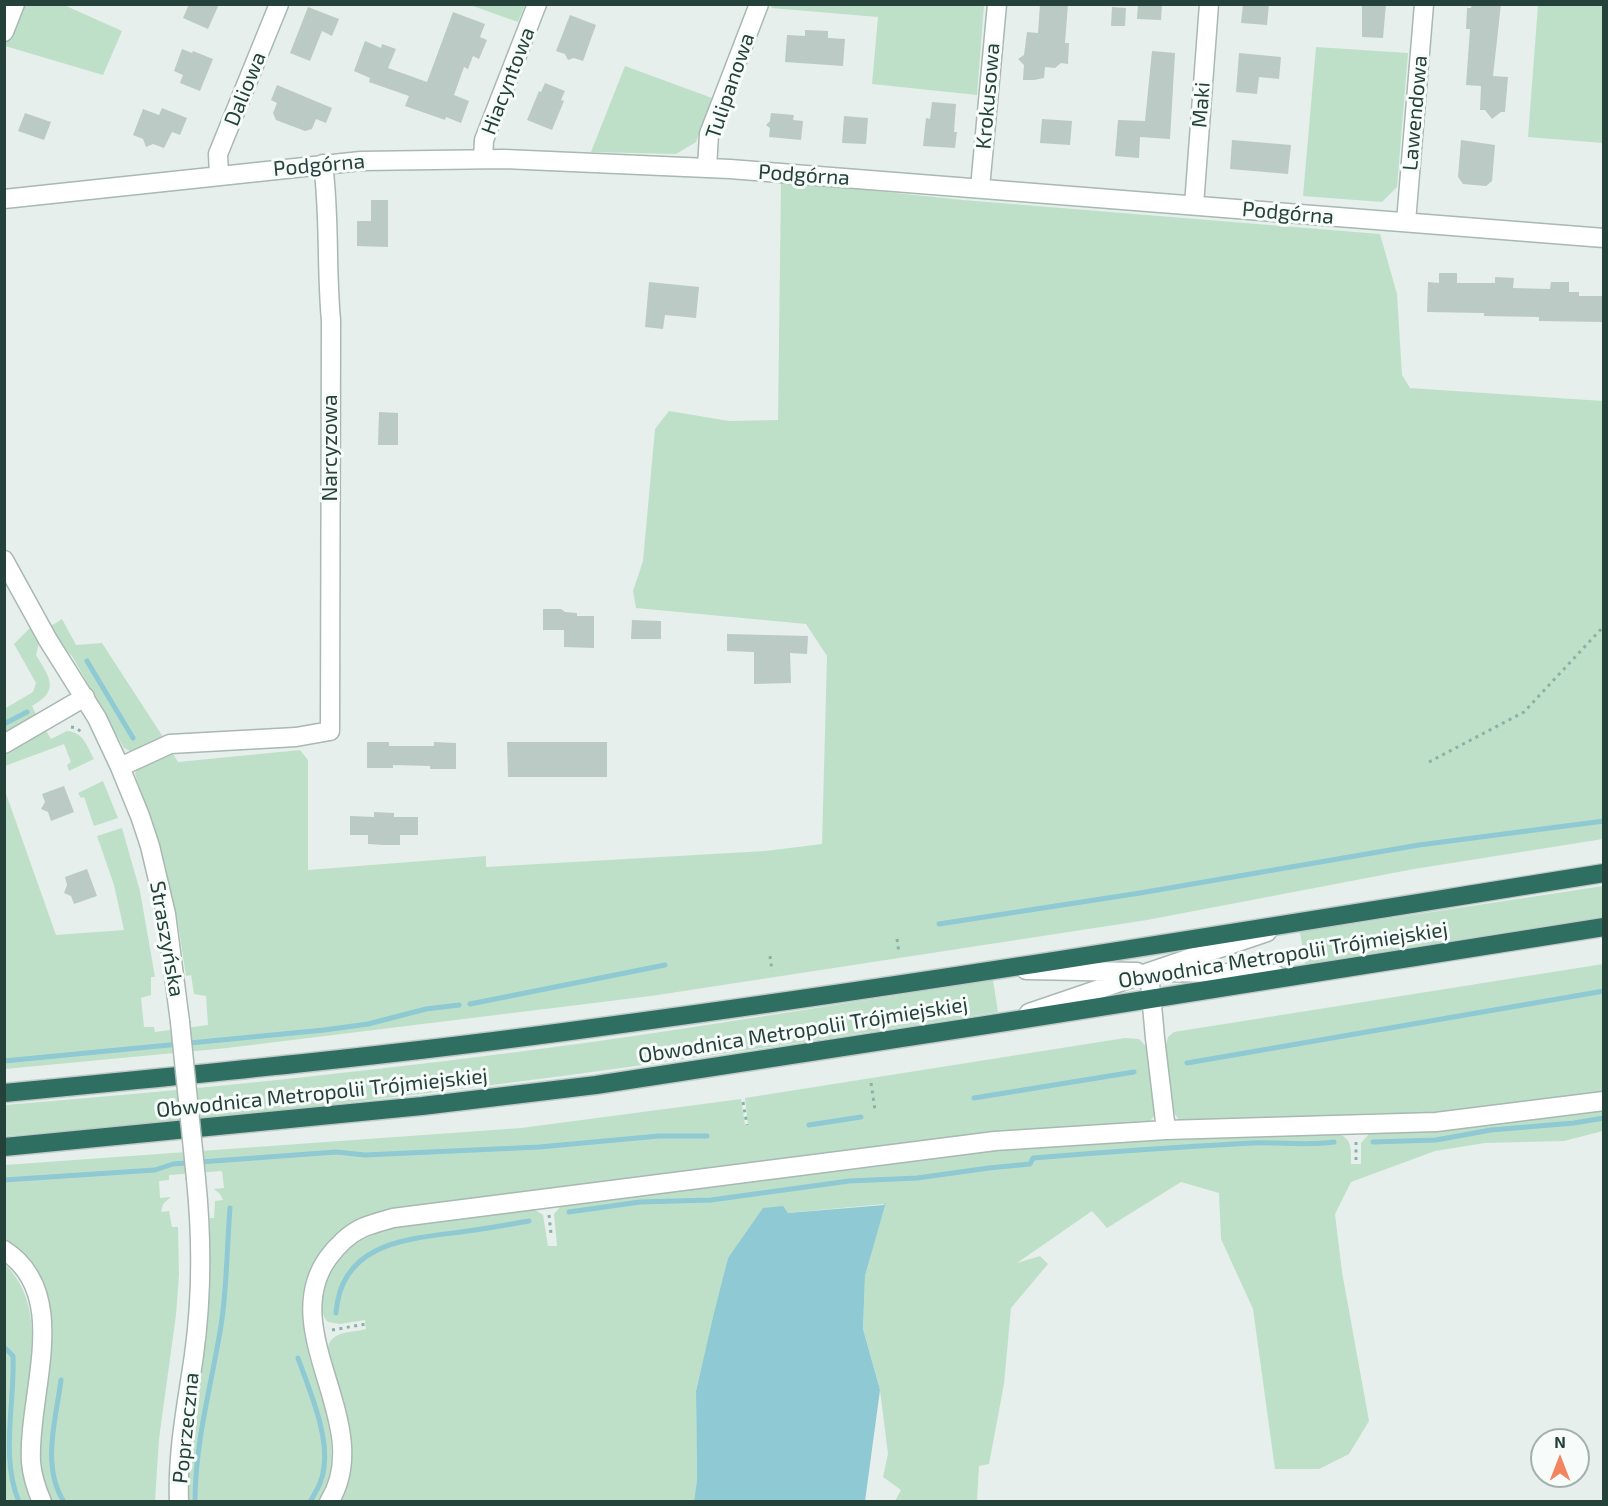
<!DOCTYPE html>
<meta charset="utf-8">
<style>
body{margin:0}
#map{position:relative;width:1608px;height:1506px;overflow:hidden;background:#e6efeb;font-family:"Exo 2",sans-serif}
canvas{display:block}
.frame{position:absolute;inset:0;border:6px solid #24423a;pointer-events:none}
.north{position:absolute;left:1530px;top:1428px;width:60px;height:60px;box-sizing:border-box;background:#f7fbf9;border:2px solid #a3b1ad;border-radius:50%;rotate:0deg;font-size:16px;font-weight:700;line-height:24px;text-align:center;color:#24423a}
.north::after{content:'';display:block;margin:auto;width:21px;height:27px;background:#f4845f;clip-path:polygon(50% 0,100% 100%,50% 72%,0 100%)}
</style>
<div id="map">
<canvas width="1608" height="1506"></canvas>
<div class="frame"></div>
<div class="north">N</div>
</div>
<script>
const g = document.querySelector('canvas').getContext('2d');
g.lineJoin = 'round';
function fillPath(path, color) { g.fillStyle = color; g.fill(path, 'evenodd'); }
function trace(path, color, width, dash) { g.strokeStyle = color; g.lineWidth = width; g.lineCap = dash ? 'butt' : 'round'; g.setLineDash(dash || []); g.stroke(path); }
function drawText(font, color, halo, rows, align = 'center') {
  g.font = font + ' "Exo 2",sans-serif'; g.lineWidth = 6; g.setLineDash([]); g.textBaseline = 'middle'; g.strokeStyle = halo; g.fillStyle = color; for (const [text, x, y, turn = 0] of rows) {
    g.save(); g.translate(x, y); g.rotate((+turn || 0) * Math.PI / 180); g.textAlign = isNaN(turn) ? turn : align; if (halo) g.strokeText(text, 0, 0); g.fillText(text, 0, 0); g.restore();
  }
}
const green = new Path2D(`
 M 773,4 L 984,5 L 977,95 L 872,84 L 878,17 L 771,8 Z
 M 21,5 L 64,5 L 122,31 L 103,75 L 5,46 Z
 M 470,5 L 525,4 L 525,5 L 518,22 Z
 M 1538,5 L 1603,5 L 1603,143 L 1528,137 Z
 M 1316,47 L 1408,53 L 1397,187 L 1382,202 L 1303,196 Z
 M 625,66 L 712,98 L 696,142 L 676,154 L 591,152 Z
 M 781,181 L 963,200 L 1380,234 L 1397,294 L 1402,375 L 1410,388 L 1603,401 L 1603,839 L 1414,869 L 1147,920 L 651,996 L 227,1048 L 5,1069 L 4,788 L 56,935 L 124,930 L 114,885 L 97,836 L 122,828 L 140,891 L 155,977 L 151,977 L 151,995 L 141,998 L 144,1027 L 154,1027 L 155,1032 L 208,1025 L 206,996 L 194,994 L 191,975 L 186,976 L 178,924 L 166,869 L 135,774 L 137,767 L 170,749 L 178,762 L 300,750 L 308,760 L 308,870 L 486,856 L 486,867 L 765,851 L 822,844 L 827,656 L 806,624 L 636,608 L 633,591 L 643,561 L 655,429 L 669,411 L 729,421 L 778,420 Z
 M 47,618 L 51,626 L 62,619 L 76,645 L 102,643 L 165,740 L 132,752 L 124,748 L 72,656 L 54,639 L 44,620 Z
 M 32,626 L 40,639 L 36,655 C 49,677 61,690 32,706 L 37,716 L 5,735 L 4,709 L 33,692 L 36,683 L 14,644 Z
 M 45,729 L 51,739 L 67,731 C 83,732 87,746 94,759 L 69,771 L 67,765 L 71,762 L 64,744 L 5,766 L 5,752 Z
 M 103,781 L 118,818 L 94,826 L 84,797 L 81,798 L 78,793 Z
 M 1603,886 L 1603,917 L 1305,964 L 1300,932 Z
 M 1603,964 L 1603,1094 L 1446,1115 L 1180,1121 L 1174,1113 L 1165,1047 L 1168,1037 L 1174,1032 Z
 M 993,980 L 998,1012 C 668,1064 337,1110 5,1136 L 5,1105 C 201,1089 397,1069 592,1042 C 726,1023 859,1001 993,980 Z
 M 1125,1038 L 1139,1039 L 1146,1046 L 1149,1052 L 1156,1113 L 1148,1124 L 355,1222 C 338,1232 325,1243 315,1260 C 268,1337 366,1428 318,1501 L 186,1501 L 191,1436 L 208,1311 L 210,1218 L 214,1218 L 215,1201 L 223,1200 L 220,1194 L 214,1189 L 224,1188 L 222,1171 L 169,1175 L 169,1180 L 159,1181 L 160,1198 L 171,1197 L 163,1204 L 161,1212 L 169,1211 L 172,1227 L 178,1227 L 179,1275 L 176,1315 L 159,1439 L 155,1501 L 52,1502 C 9,1422 104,1302 5,1239 L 5,1165 L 521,1128 L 741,1099 L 745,1125 L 748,1125 L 745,1098 Z
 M 1603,1108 L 1603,1131 L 1564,1141 L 1485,1143 L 1435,1151 L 1351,1182 L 1335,1214 L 1342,1272 L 1369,1421 L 1349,1454 L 1319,1469 L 1275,1469 L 1253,1309 L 1221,1239 L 1219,1193 L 1181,1182 L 1107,1228 L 1092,1211 L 1017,1263 L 1040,1256 L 1048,1264 L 1011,1308 L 1004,1384 L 989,1464 L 979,1466 L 977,1501 L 895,1501 L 901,1490 L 883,1477 L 888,1454 L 880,1390 L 863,1329 L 865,1276 L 885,1204 L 787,1213 L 782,1206 L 728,1258 L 696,1391 L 697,1480 L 694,1501 L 341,1501 C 359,1462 348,1422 337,1382 C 334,1370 328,1357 328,1346 C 334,1330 352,1333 366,1329 L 365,1320 L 340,1324 L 328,1322 C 319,1313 322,1299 325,1287 C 339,1230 406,1224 454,1218 C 480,1215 506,1211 532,1208 L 543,1215 L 548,1246 L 557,1246 L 554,1214 L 562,1205 L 991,1150 L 1087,1143 L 1337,1134 C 1353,1137 1351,1151 1351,1164 L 1361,1164 L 1361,1143 L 1370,1133 L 1456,1129 Z
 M 4,1263 C 54,1312 22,1387 21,1447 C 21,1467 24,1483 30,1501 L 5,1501 L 5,1499 Z`);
const water = new Path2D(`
 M 886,1202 L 865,1276 L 863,1329 L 880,1390 L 865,1501 L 694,1501 L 697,1480 L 696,1391 L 714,1313 L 728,1258 L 763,1208 L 783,1206 L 788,1213 L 884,1205 Z`);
const stream = new Path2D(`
 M 87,661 L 133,738
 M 4,724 L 27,712
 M 939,924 L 1140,893 L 1419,845 L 1604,821
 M 470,1004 L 665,965
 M 4,1061 L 324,1030 L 368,1024 L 426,1009 L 459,1005
 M 1187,1063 L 1604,991
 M 974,1098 L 1134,1072
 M 809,1125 L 861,1117
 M 1373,1142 L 1436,1140 L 1491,1130 L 1574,1123 L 1604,1118
 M 4,1180 L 155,1170 L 173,1164 L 336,1152 L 365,1155 L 539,1147 L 659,1136 L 707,1136
 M 569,1212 L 640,1202 L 711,1200 L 849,1181 L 917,1178 L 989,1168 L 1030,1164 L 1033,1158 C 1105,1152 1179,1147 1252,1143 C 1279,1142 1307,1146 1334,1142
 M 336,1313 C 341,1243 406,1239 461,1232 C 484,1229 507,1225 529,1221
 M 4,1347 L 13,1356 C 15,1403 0,1457 19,1502
 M 298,1358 C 309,1389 329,1435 324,1467 C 323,1480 317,1490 310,1502
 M 61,1380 C 56,1419 41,1466 64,1502
 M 195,1502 C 195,1439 213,1380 222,1319 C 227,1282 227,1245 230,1208`);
const building = new Path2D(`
 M 189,4 L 219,4 L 208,29 L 183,18 Z
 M 1040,4 L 1068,4 L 1065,43 L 1069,43 L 1068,64 L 1061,63 L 1055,68 L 1045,67 L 1044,78 L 1034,80 L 1023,80 L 1024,65 L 1018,59 L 1024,55 L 1027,32 L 1038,33 Z
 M 1138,4 L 1162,4 L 1161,20 L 1137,19 Z
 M 1243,4 L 1269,4 L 1267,25 L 1241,23 Z
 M 1362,4 L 1386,4 L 1383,38 L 1362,37 Z
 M 1472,4 L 1501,4 L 1493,76 L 1508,77 L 1505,112 L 1501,112 L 1492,119 L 1485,110 L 1480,110 L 1481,86 L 1466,85 L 1470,29 L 1466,29 L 1467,8 L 1471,8 Z
 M 308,7 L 339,19 L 332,36 L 322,31 L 310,61 L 290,53 Z
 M 1112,7 L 1126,8 L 1125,26 L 1111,26 Z
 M 453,12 L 485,24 L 480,37 L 487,40 L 479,59 L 473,56 L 468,69 L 464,67 L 454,95 L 469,101 L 461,123 L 446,117 L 445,120 L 405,106 L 409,96 L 369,82 L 370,78 L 354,71 L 365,41 L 381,48 L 382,44 L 396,49 L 388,68 L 427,82 Z
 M 570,15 L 596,25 L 583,61 L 574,58 L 568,60 L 565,54 L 556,51 Z
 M 805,30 L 828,31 L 828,38 L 845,39 L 843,66 L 785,62 L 787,35 L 805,36 Z
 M 182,49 L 192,53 L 193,51 L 213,59 L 200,91 L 180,83 L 183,75 L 174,71 Z
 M 1152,51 L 1175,53 L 1170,139 L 1140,137 L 1139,158 L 1115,156 L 1118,120 L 1145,121 Z
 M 1239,53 L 1281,57 L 1279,79 L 1259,77 L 1257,94 L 1236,92 Z
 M 545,83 L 565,91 L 561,100 L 564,101 L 552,130 L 527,120 L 539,91 L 541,92 Z
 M 277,85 L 332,108 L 326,123 L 316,119 L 312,129 L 305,131 L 276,120 L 273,113 L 277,103 L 271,100 Z
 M 932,102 L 956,104 L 954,132 L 957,132 L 955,148 L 923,146 L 926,118 L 930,119 Z
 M 162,108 L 187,118 L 180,135 L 172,132 L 164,148 L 153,144 L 146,147 L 143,139 L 133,135 L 143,109 L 159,115 Z
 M 25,113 L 51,122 L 44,140 L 18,131 Z
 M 771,113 L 794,115 L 793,120 L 803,121 L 801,140 L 769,137 L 770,128 L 766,125 L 770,121 Z
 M 844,116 L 868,118 L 866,144 L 842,143 Z
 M 1042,119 L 1072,121 L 1070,145 L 1040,143 Z
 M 1232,140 L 1291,145 L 1288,174 L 1230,169 Z
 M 1461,140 L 1495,145 L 1492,181 L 1486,186 L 1463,184 L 1458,177 Z
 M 371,200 L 388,200 L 388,247 L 357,246 L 357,221 L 371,221 Z
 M 1439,273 L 1457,273 L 1457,283 L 1495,283 L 1495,277 L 1514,278 L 1513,288 L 1550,289 L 1551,282 L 1569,282 L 1569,292 L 1579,292 L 1579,296 L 1604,296 L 1604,322 L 1539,321 L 1539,317 L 1484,316 L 1484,313 L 1427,312 L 1428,282 L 1439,283 Z
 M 649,282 L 699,287 L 696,318 L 665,315 L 663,329 L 645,327 Z
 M 379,412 L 398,413 L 398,445 L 378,445 Z
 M 543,609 L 561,609 L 565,612 L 577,613 L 577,616 L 594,616 L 594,648 L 564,647 L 564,630 L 543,630 Z
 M 632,620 L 661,621 L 661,639 L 631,639 Z
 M 727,634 L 808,636 L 807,654 L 790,653 L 791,683 L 754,684 L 754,652 L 727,651 Z
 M 367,742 L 389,742 L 389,746 L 434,746 L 434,742 L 456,743 L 456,769 L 430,769 L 430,766 L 393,765 L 393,768 L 367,768 Z
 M 507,742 L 607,742 L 607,777 L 508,777 Z
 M 64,786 L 74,812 L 51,821 L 48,812 L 41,809 L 45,802 L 42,794 Z
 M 374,812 L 394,813 L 394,817 L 418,817 L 418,835 L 400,835 L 400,845 L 383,845 L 368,844 L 368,835 L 350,835 L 350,816 L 374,817 Z
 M 87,869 L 97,896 L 74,904 L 71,896 L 64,893 L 67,885 L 65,877 Z`);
const path = new Path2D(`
 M 71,727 L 76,728 L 83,733
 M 1429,762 L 1524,712 L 1604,626
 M 897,939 L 899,953
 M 770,956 L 772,971
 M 871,1083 L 875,1110
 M 743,1102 L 747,1125
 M 1356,1142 L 1356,1161
 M 549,1215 L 551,1234
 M 332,1330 L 366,1324`);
const minor = new Path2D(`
 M 4,32 L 15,4
 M 483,159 L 484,140 L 537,4
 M 707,168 L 709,134 L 759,4
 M 219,175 L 218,154 L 279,4
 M 980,188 L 997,4
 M 4,199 L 361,161 L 504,159 L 730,169 L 1604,238
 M 1194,205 L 1209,4
 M 1406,222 L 1424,4
 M 4,560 L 48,640 L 97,718 L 120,767 L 140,816 L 150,846 L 166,914 L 180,1022
 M 4,744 L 85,697
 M 120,767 L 170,744 L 296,737 L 330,731 L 331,320 C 326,268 330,216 323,164
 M 1026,970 L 1137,972
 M 1149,972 L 1155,1038 L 1166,1130
 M 1164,972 L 1275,974
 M 1029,1013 L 1267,932
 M 4,1250 C 73,1294 27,1395 31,1462 C 32,1476 36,1488 42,1502
 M 179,1502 C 177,1451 187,1404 194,1355 C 202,1297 202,1238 196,1179
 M 329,1502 C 377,1425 275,1332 328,1258 C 336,1247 349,1234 362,1228 C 371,1224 383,1221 393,1218 L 995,1141 L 1166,1130 L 1436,1122 L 1604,1101`);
const highway = new Path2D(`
 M 4,1093 C 201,1074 397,1055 593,1028 C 931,983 1267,927 1604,873
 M 4,1147 L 422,1106 L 596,1085 L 999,1023 L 1604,927`);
const minorBridge = new Path2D(`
 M 180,1022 L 196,1179`);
const streetNames = [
 ["Hiacyntowa",508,81,-69],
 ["Tulipanowa",730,86,-71],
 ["Daliowa",245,89,-68],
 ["Krokusowa",988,96,-85],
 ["Maki",1201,105,-86],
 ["Lawendowa",1415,113,-85],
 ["Podgórna",319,165,-5],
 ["Podgórna",804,175,4],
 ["Podgórna",1288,213,5],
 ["Narcyzowa",330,448,-90],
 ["Straszyńska",167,939,80],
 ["Obwodnica Metropolii Trójmiejskiej",1283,955,-9],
 ["Obwodnica Metropolii Trójmiejskiej",803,1030,-9],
 ["Obwodnica Metropolii Trójmiejskiej",322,1093,-6],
 ["Poprzeczna",186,1428,-84]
];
fillPath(green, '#bfe0c8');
fillPath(water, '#8ec9d4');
trace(stream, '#8ec9d4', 5);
fillPath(building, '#bbcac4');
trace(minor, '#a8b8b2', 21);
trace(highway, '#c2cac8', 21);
trace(path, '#86b3a5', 3, [3, 4.5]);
trace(minor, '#fff', 18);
trace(highway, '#2f6f62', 18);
trace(minorBridge, '#a8b8b2', 21, []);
trace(minorBridge, '#fff', 18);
drawText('21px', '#24423a', '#f7fbf9', streetNames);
</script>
